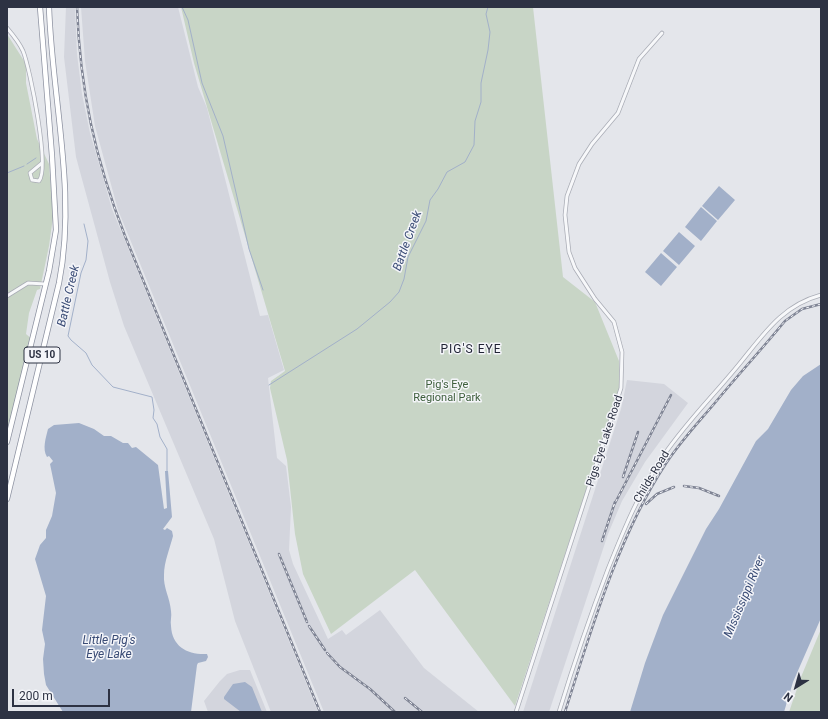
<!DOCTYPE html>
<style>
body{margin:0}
#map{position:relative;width:828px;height:719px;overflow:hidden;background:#e4e6eb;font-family:Roboto,sans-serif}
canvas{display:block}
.frame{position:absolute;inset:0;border:8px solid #2d3243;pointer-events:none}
.north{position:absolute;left:776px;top:667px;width:40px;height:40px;-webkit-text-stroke:3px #f4f5f9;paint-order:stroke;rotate:217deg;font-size:11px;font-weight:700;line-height:16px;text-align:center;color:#2d3243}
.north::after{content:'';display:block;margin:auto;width:14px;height:18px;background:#2d3243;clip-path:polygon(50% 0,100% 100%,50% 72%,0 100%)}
.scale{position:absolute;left:12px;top:689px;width:98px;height:18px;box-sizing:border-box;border:2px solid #2d3243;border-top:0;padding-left:5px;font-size:12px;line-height:14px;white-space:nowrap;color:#2d3243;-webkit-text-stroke:3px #f4f5f9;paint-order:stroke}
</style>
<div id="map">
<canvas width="828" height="719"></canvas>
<div class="frame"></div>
<div class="north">N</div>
<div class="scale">200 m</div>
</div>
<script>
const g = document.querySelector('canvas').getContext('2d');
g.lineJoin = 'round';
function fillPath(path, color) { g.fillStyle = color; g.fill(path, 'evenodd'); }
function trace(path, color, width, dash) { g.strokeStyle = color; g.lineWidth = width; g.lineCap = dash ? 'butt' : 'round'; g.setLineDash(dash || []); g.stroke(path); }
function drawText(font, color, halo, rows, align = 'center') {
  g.font = font + ' Roboto,sans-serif'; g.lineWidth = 3; g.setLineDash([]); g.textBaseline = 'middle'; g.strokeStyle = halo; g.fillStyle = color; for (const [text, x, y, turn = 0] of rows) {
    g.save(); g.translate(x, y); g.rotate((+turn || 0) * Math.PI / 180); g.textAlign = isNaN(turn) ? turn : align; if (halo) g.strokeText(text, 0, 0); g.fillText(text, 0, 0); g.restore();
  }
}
const built = new Path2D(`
 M 66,7 L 75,7 L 77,54 L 82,94 L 90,133 L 112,209 L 318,712 L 271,712 L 235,621 L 214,539 L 124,326 L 110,282 L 76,157 L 64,57 Z
 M 81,7 L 178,7 L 198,87 L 207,108 L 260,316 L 268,315 L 284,370 L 268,378 L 277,458 L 286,466 L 291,507 L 289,550 L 293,564 L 328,639 L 342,630 L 346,635 L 380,610 L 424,668 L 479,712 L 324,712 L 118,210 L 95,126 L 85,61 Z
 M 627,380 L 664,384 L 688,403 L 645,462 L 622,501 L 608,534 L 549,712 L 523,712 L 621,409 Z
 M 240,670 L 250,670 L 267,712 L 208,712 L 204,701 L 220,681 L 227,674 Z`);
const green = new Path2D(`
 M 181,7 L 533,7 L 563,277 L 595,302 L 619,361 L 619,390 L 515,706 L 415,570 L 331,634 L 303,574 L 295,534 L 287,460 L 270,388 L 271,381 L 285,371 L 194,63 Z
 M 7,34 L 26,64 L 26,83 L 37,139 L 49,164 L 53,217 L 49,246 L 40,289 L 37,290 L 29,313 L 26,334 L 33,340 L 7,449 Z
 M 821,629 L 821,712 L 789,712 L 801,677 Z`);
const water = new Path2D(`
 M 719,186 L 735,200 L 718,220 L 702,206 Z
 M 701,207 L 717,221 L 701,241 L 685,227 Z
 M 679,232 L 695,246 L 679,265 L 663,251 Z
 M 661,253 L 677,267 L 661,286 L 645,272 Z
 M 821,364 L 821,618 L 793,682 L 784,712 L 630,712 L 645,663 L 663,615 L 706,529 L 719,509 L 756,441 L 768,429 L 791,390 L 803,376 Z
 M 79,423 L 94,429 L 104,436 L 111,436 L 123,443 L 128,443 L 132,448 L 136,447 L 158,465 L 164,509 L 167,508 L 165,471 L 168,471 L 172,517 L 163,529 L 165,530 L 167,528 L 172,531 L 173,536 C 170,548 164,562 164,575 C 163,587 170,598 171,611 C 172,616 170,621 171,626 C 172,647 188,655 207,654 L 208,657 L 206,661 L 198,663 L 197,665 L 191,712 L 63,712 L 46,685 L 44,674 L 43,659 L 45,644 L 42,630 L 46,596 L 35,559 L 40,545 L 46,538 L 46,530 L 52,516 L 56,493 L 50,464 L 53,461 L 49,456 L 47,457 C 42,449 46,437 48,429 L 54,425 Z
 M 245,682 L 252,687 L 262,712 L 241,712 L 224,699 L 224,697 L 233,684 Z`);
const stream = new Path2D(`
 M 182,7 L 188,20 L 202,83 L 223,136 L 249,249 L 263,290
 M 27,164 L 36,158
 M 7,173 L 24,166
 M 84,224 L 88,241 L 86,260 L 81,273 L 68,336 L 71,340 L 86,353 L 92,365 L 113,387 L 152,397 L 154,410 L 153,418 L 157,424 L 160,437 L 167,449 L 167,471
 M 269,385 L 357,329 L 390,302 L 399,292 L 404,279 L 408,257 L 426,221 L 430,200 L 438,189 L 447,172 L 465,162 L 474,145 L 475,121 L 481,102 L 481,83 L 488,50 L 490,32 L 486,14 L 488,7`);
const minor = new Path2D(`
 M 7,28 C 13,35 19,42 23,51 C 30,68 50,168 39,181 L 32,180 L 30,173 L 42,163
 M 7,296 L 28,283 L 45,284
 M 516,712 L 621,388 L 622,352 L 614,322 L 595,299 L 575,268 L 569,252 L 565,215 L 567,196 L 579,164 L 592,144 L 618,113 L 639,59 L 662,33
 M 559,712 C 574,663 590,616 608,569 C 624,529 640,490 664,455 C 685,424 712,397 736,368 C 762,337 780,306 821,295`);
const highway = new Path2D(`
 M 7,442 L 49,271 L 56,230 L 52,156 L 40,7
 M 7,499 L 59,283 C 77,192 52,99 49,7`);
const rail = new Path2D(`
 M 77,7 C 80,90 95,159 125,236 L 320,712
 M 623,477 L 638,432
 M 684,486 L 699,488 L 719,496
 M 646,504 L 657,494 L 674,487
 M 613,507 L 671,395
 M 602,541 L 615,502
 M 279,554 L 307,622
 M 309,626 L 325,650
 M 327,653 L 340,667 L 370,689 L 395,712
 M 405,698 L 422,712
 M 565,712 C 591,631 618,537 665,465 C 679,443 697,424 714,404 C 737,376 762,349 785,321 L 802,309 L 821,304`);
const shields = [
 [42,355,36]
];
const shieldNames = [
 ["US 10",42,355]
];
const parkNames = [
 ["Pig's Eye",447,385],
 ["Regional Park",447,398]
];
const streetNames = [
 ["Pigs Eye Lake Road",605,441,-72],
 ["Childs Road",652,477,-59]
];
const waterNames = [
 ["Battle Creek",408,241,-70],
 ["Battle Creek",69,296,-77],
 ["Mississippi River",745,597,-67],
 ["Little Pig's",109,641],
 ["Eye Lake",109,655]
];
const neighbourhoodNames = [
 ["PIG'S EYE",471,350]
];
fillPath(built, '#d3d5dd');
fillPath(green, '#c8d5c6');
fillPath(water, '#a2b0c9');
trace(stream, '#a2b0c9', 1);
trace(minor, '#a9acb5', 4.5);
trace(highway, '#8d92a1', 6);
trace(minor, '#f7f8fa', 3);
trace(highway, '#fff', 4.5);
trace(rail, '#7f8494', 2.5);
trace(rail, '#f4f5f9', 1, [3]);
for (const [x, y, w] of shields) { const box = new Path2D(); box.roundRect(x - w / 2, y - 8, w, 16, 3); g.fillStyle = '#f4f5f9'; g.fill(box); trace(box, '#2d3243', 1); }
drawText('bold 10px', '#2d3243', null, shieldNames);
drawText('11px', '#3d5e3b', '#f4f5f9', parkNames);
drawText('11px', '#2d3243', '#f4f5f9', streetNames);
drawText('italic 12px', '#394b75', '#f4f5f9', waterNames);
g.letterSpacing = '1px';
drawText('12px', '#1f2334', '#f4f5f9', neighbourhoodNames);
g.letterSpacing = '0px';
</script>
